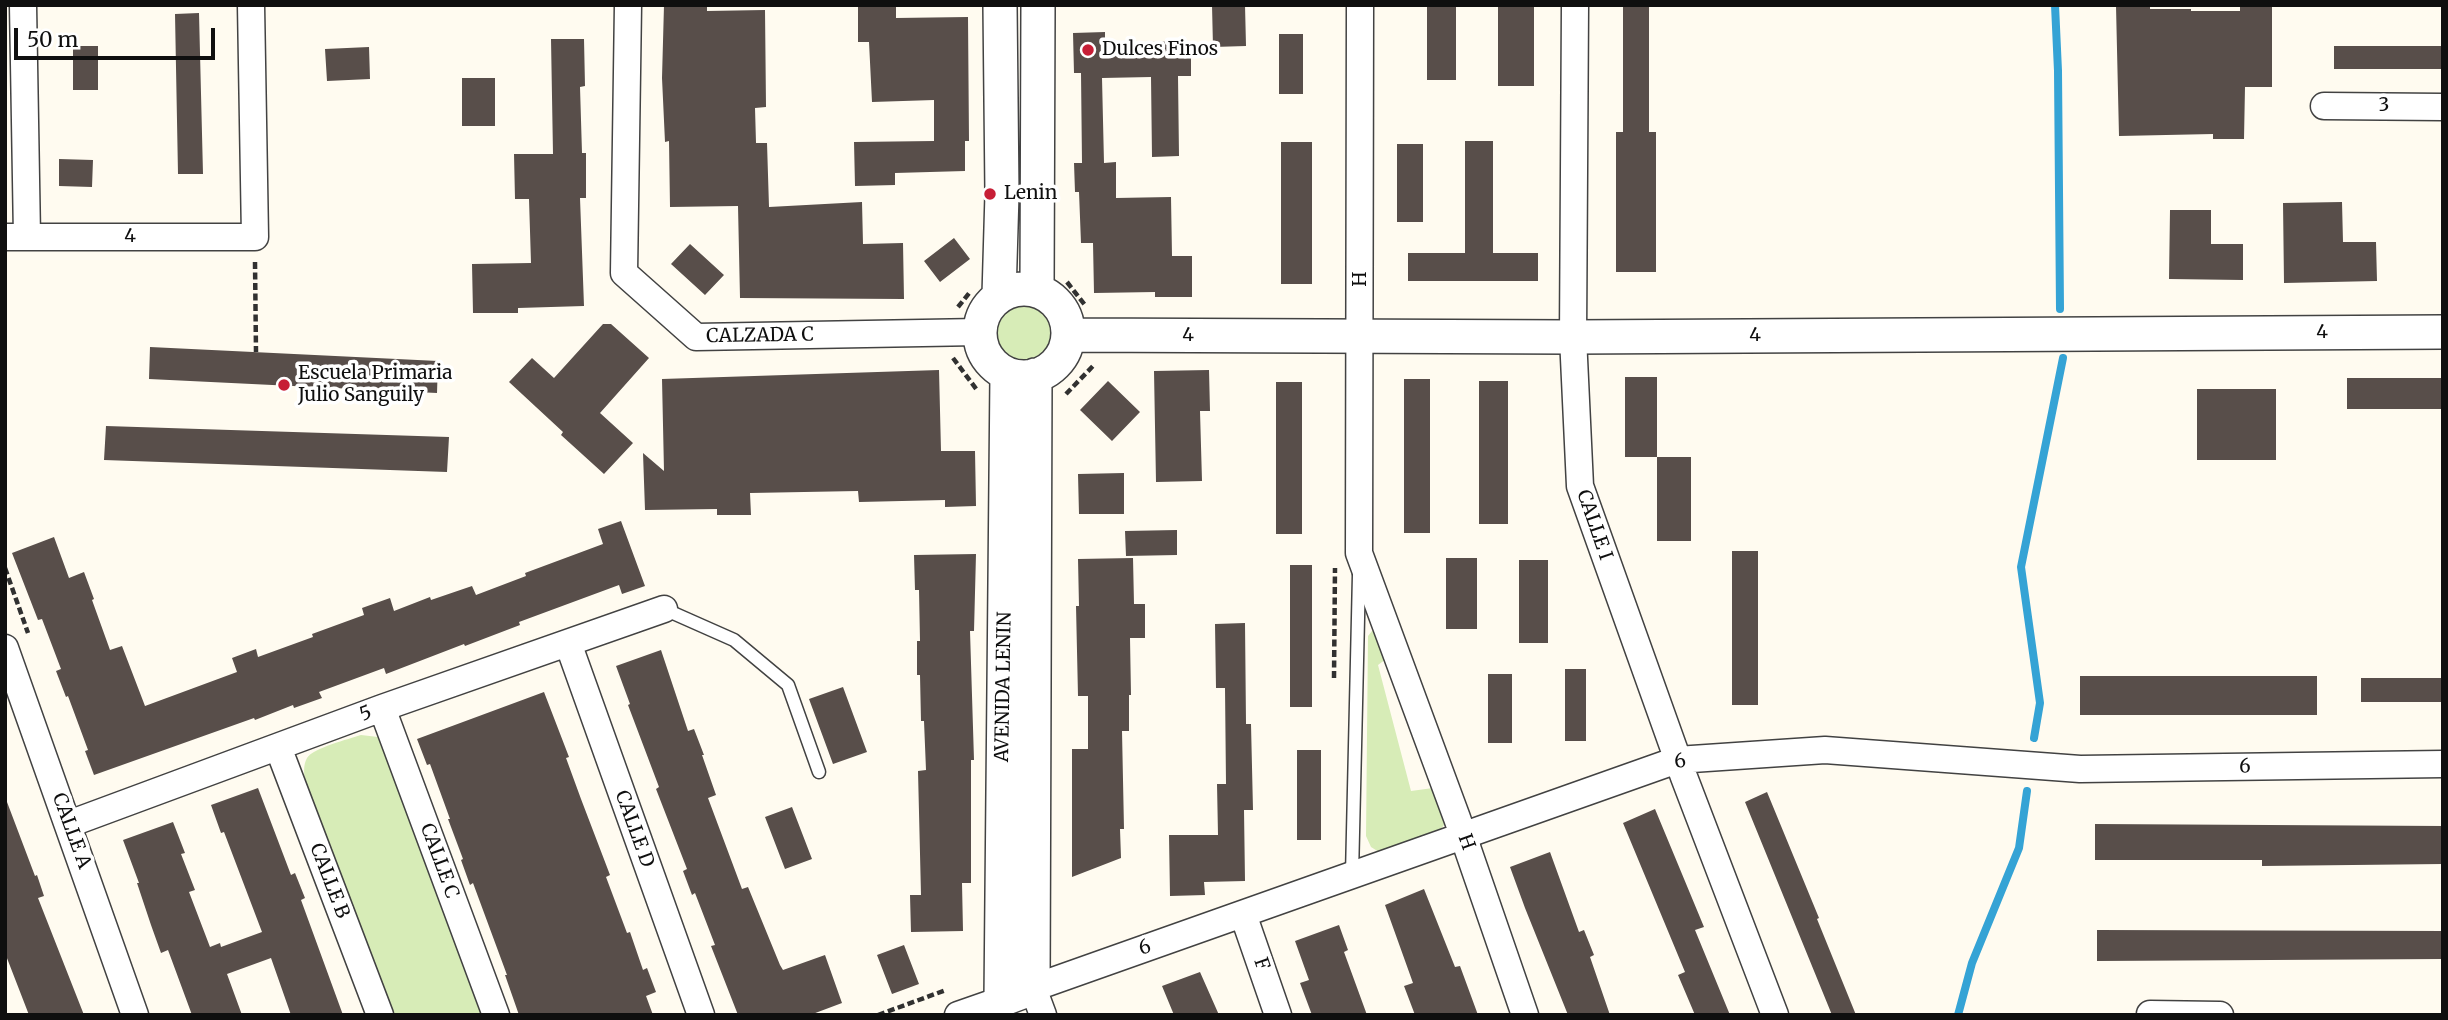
<!DOCTYPE html>
<style>
body{margin:0}
#map{position:relative;width:2448px;height:1020px;overflow:hidden;background:#fffbf0;font-family:Merriweather,serif}
canvas{display:block}
.frame{position:absolute;inset:0;border:7px solid #0f0f0f;pointer-events:none}
.scale{position:absolute;left:14px;top:28px;width:201px;height:32px;box-sizing:border-box;border:4px solid #0f0f0f;border-top:0;padding-left:9px;font-size:21px;line-height:24px;white-space:nowrap;color:#0f0f0f;-webkit-text-stroke:5px #fff;paint-order:stroke}
</style>
<div id="map">
<canvas width="2448" height="1020"></canvas>
<div class="frame"></div>
<div class="scale">50 m</div>
</div>
<script>
const g = document.querySelector('canvas').getContext('2d');
g.lineJoin = 'round';
function fillPath(path, color) { g.fillStyle = color; g.fill(path, 'evenodd'); }
function trace(path, color, width, dash) { g.strokeStyle = color; g.lineWidth = width; g.lineCap = dash ? 'butt' : 'round'; g.setLineDash(dash || []); g.stroke(path); }
function drawText(font, color, halo, rows, align = 'center') {
  g.font = font + ' Merriweather,serif'; g.lineWidth = 7; g.setLineDash([]); g.textBaseline = 'middle'; g.strokeStyle = halo; g.fillStyle = color; for (const [text, x, y, turn = 0] of rows) {
    g.save(); g.translate(x, y); g.rotate((+turn || 0) * Math.PI / 180); g.textAlign = isNaN(turn) ? turn : align; if (halo) g.strokeText(text, 0, 0); g.fillText(text, 0, 0); g.restore();
  }
}
const green = new Path2D(`
 M988 332a34 34 0 1 1 68 0a34 34 0 1 1-68 0Z
 M 1372,631 L 1378,631 L 1390,656 L 1378,665 L 1411,791 L 1433,788 L 1449,818 L 1441,829 L 1379,852 L 1371,847 L 1366,836 L 1368,636 Z
 M 361,735 L 378,737 L 385,745 L 484,1015 L 392,1015 L 305,781 C 304,774 303,765 307,758 C 313,748 349,739 361,735 Z`);
const stream = new Path2D(`
 M 2055,5 L 2058,71 L 2060,309
 M 2034,738 L 2040,703 L 2021,567 L 2063,358
 M 1958,1015 L 1972,963 L 2019,848 L 2027,791`);
const building = new Path2D(`
 M 664,5 L 707,5 L 707,11 L 765,10 L 766,107 L 755,108 L 756,143 L 767,143 L 769,207 L 862,202 L 863,244 L 903,243 L 904,299 L 740,298 L 738,206 L 670,207 L 669,141 L 665,142 L 662,78 Z
 M 858,5 L 896,5 L 896,18 L 968,17 L 969,141 L 965,141 L 965,171 L 895,173 L 895,185 L 855,186 L 854,142 L 934,141 L 934,100 L 872,102 L 869,42 L 858,42 Z
 M 1212,5 L 1245,5 L 1246,46 L 1213,47 Z
 M 1427,5 L 1456,5 L 1456,80 L 1427,80 Z
 M 1623,5 L 1649,5 L 1649,132 L 1656,132 L 1656,272 L 1616,272 L 1616,132 L 1623,132 Z
 M 1498,6 L 1534,6 L 1534,86 L 1498,86 Z
 M 2116,6 L 2150,6 L 2150,9 L 2191,9 L 2191,11 L 2240,11 L 2240,6 L 2272,6 L 2272,87 L 2245,87 L 2244,139 L 2213,139 L 2213,134 L 2119,136 Z
 M 199,13 L 203,174 L 178,174 L 175,14 Z
 M 1105,32 L 1105,43 L 1191,41 L 1191,76 L 1178,76 L 1179,156 L 1152,157 L 1151,77 L 1102,78 L 1104,163 L 1116,162 L 1116,198 L 1171,197 L 1172,256 L 1192,256 L 1192,297 L 1155,297 L 1155,292 L 1094,293 L 1093,243 L 1081,243 L 1079,192 L 1075,192 L 1074,163 L 1082,163 L 1081,73 L 1074,73 L 1073,33 Z
 M 1279,34 L 1303,34 L 1303,94 L 1279,94 Z
 M 551,39 L 584,39 L 585,86 L 580,87 L 582,153 L 586,153 L 586,198 L 580,198 L 584,306 L 518,308 L 518,313 L 473,313 L 472,264 L 531,263 L 529,199 L 515,199 L 514,154 L 553,154 Z
 M 73,46 L 98,46 L 98,90 L 73,90 Z
 M 2334,46 L 2443,46 L 2443,69 L 2334,69 Z
 M 369,47 L 370,79 L 327,81 L 325,49 Z
 M 462,78 L 495,78 L 495,126 L 462,126 Z
 M 1465,141 L 1493,141 L 1493,253 L 1538,253 L 1538,281 L 1408,281 L 1408,253 L 1465,253 Z
 M 1281,142 L 1312,142 L 1312,284 L 1281,284 Z
 M 1397,144 L 1423,144 L 1423,222 L 1397,222 Z
 M 59,159 L 93,160 L 92,187 L 59,186 Z
 M 2342,202 L 2343,242 L 2376,242 L 2377,281 L 2284,283 L 2283,203 Z
 M 2170,210 L 2211,210 L 2211,244 L 2243,244 L 2243,280 L 2169,279 Z
 M 954,238 L 970,259 L 940,282 L 924,261 Z
 M 690,244 L 724,275 L 705,295 L 671,264 Z
 M 603,324 L 611,324 L 649,358 L 600,413 L 633,443 L 604,474 L 561,435 L 563,432 L 509,382 L 532,358 L 554,378 Z
 M 150,347 L 438,361 L 437,393 L 149,379 Z
 M 939,370 L 941,451 L 975,451 L 976,506 L 945,507 L 945,500 L 859,502 L 858,491 L 750,493 L 751,515 L 717,515 L 717,509 L 645,510 L 643,453 L 664,471 L 662,379 Z
 M 1209,370 L 1210,411 L 1200,411 L 1202,481 L 1156,482 L 1154,371 Z
 M 1625,377 L 1657,377 L 1657,457 L 1625,457 Z
 M 2347,378 L 2443,378 L 2443,409 L 2347,409 Z
 M 1404,379 L 1430,379 L 1430,533 L 1404,533 Z
 M 1108,381 L 1140,412 L 1112,441 L 1080,410 Z
 M 1479,381 L 1508,381 L 1508,524 L 1479,524 Z
 M 1276,382 L 1302,382 L 1302,534 L 1276,534 Z
 M 2197,389 L 2276,389 L 2276,460 L 2197,460 Z
 M 106,426 L 449,437 L 447,472 L 104,460 Z
 M 1657,457 L 1691,457 L 1691,541 L 1657,541 Z
 M 1124,473 L 1124,514 L 1079,514 L 1078,474 Z
 M 621,521 L 645,586 L 622,594 L 619,585 L 519,622 L 520,625 L 465,646 L 464,644 L 386,674 L 384,668 L 319,692 L 322,698 L 294,708 L 293,705 L 255,720 L 254,718 L 94,775 L 85,751 L 88,750 L 68,696 L 66,697 L 56,671 L 61,669 L 42,619 L 38,620 L 12,553 L 54,537 L 69,578 L 84,572 L 94,599 L 92,600 L 110,650 L 122,646 L 145,706 L 237,672 L 232,658 L 256,649 L 258,657 L 313,637 L 312,634 L 364,615 L 362,608 L 390,598 L 394,611 L 430,597 L 431,600 L 472,586 L 476,595 L 526,576 L 525,573 L 603,544 L 598,529 Z
 M 1177,530 L 1177,555 L 1126,556 L 1125,531 Z
 M 1732,551 L 1758,551 L 1758,705 L 1732,705 Z
 M 976,554 L 974,631 L 970,631 L 974,760 L 971,760 L 971,883 L 962,883 L 963,931 L 911,932 L 910,895 L 921,895 L 918,771 L 926,770 L 924,721 L 921,721 L 920,675 L 917,675 L 917,641 L 920,641 L 919,590 L 915,590 L 914,555 Z
 M 1133,558 L 1134,604 L 1145,604 L 1145,638 L 1130,638 L 1131,695 L 1129,695 L 1129,731 L 1122,731 L 1124,829 L 1120,829 L 1121,858 L 1072,877 L 1072,749 L 1088,749 L 1088,696 L 1078,696 L 1076,606 L 1079,606 L 1078,559 Z
 M 1446,558 L 1477,558 L 1477,629 L 1446,629 Z
 M 1519,560 L 1548,560 L 1548,643 L 1519,643 Z
 M 1290,565 L 1312,565 L 1312,707 L 1290,707 Z
 M 1245,623 L 1246,724 L 1251,724 L 1253,810 L 1244,810 L 1245,881 L 1204,882 L 1205,895 L 1170,896 L 1169,835 L 1218,835 L 1217,784 L 1226,784 L 1225,688 L 1216,688 L 1215,624 Z
 M 661,650 L 688,731 L 694,729 L 704,755 L 702,755 L 716,795 L 708,798 L 742,889 L 748,887 L 780,965 L 783,970 L 825,955 L 842,1003 L 810,1015 L 738,1015 L 711,946 L 715,945 L 695,893 L 692,895 L 683,871 L 687,869 L 656,789 L 659,787 L 628,705 L 630,704 L 616,666 Z
 M 1565,669 L 1586,669 L 1586,741 L 1565,741 Z
 M 1488,674 L 1512,674 L 1512,743 L 1488,743 Z
 M 2080,676 L 2317,676 L 2317,715 L 2080,715 Z
 M 2361,678 L 2443,678 L 2443,702 L 2361,702 Z
 M 843,687 L 867,752 L 833,764 L 809,699 Z
 M 544,692 L 569,757 L 566,758 L 581,799 L 610,875 L 606,877 L 627,933 L 630,932 L 643,970 L 647,968 L 656,992 L 646,996 L 653,1015 L 519,1015 L 505,975 L 507,975 L 473,883 L 470,885 L 461,860 L 463,859 L 448,819 L 450,819 L 430,764 L 427,765 L 417,739 Z
 M 1297,750 L 1321,750 L 1321,840 L 1297,840 Z
 M 258,788 L 291,875 L 295,873 L 305,898 L 301,900 L 343,1015 L 291,1015 L 271,958 L 227,974 L 242,1015 L 192,1015 L 168,950 L 161,953 L 151,925 L 137,883 L 139,883 L 123,840 L 173,822 L 185,853 L 181,854 L 195,890 L 189,892 L 210,947 L 220,943 L 221,947 L 262,932 L 224,832 L 221,833 L 211,805 Z
 M 1767,792 L 1819,918 L 1817,919 L 1856,1015 L 1832,1015 L 1745,802 Z
 M 5,802 L 7,802 L 35,876 L 37,875 L 44,896 L 38,898 L 84,1015 L 29,1015 L 5,953 Z
 M 792,807 L 812,859 L 785,869 L 765,817 Z
 M 1655,809 L 1704,927 L 1695,930 L 1730,1015 L 1695,1015 L 1678,975 L 1685,972 L 1623,823 Z
 M 2095,824 L 2443,826 L 2443,864 L 2262,866 L 2262,860 L 2095,860 Z
 M 1550,852 L 1579,932 L 1584,930 L 1594,955 L 1590,957 L 1610,1015 L 1568,1015 L 1525,908 L 1510,867 Z
 M 1424,889 L 1455,967 L 1460,966 L 1478,1015 L 1415,1015 L 1404,986 L 1413,983 L 1385,905 Z
 M 1339,925 L 1348,950 L 1344,952 L 1367,1015 L 1312,1015 L 1300,983 L 1309,980 L 1295,941 Z
 M 2097,930 L 2443,931 L 2443,959 L 2097,961 Z
 M 904,945 L 919,984 L 892,994 L 877,955 Z
 M 1200,972 L 1219,1015 L 1174,1015 L 1162,986 Z`);
const path = new Path2D(`
 M 255,262 L 256,352
 M 1067,282 L 1085,305
 M 958,307 L 970,292
 M 953,358 L 977,390
 M 1066,394 L 1093,366
 M 5,568 L 28,633
 M 1334,678 L 1335,568
 M 878,1015 L 946,990`);
const service = new Path2D(`
 M 664,609 L 734,640 L 788,685 L 819,772
 M 1352,875 L 1359,575`);
const minor = new Path2D(`
 M 23,5 L 27,237
 M 628,5 L 624,273 L 696,337 L 979,332
 M 1360,5 L 1359,553 L 1457,818 L 1525,1015
 M 1575,5 L 1573,337 L 1580,486 L 1684,777 L 1775,1015
 M 2324,106 L 2443,107
 M 5,237 L 255,237 L 251,5
 M 568,643 L 701,1015
 M 5,648 L 135,1015
 M 382,708 L 496,1015
 M 278,747 L 380,1015
 M 69,824 L 382,708 L 664,609
 M 1243,914 L 1278,1015
 M 2150,1014 L 2220,1015
 M 958,1015 L 1001,1000
 M 1043,1015 L 1033,988 L 1677,760 L 1825,750 L 2080,769 L 2443,764`);
const tertiary = new Path2D(`
 M980 333a44 44 0 1 1 88 0a44 44 0 1 1-88 0Z
 M 1037,290 L 1038,5
 M 999,295 L 1002,194 L 1000,5
 M 1068,335 L 1573,337 L 2443,332
 M 1007,374 L 1001,1000 L 1033,988 L 1035,375`);
const markers = [
 [1088,50,7,"#c71e36"],
 [990,194,7,"#c71e36"],
 [284,385,7,"#c71e36"]
];
const poiNames = [
 ["Dulces Finos",1102,50],
 ["Lenin",1004,194],
 ["Escuela Primaria",298,374],
 ["Julio Sanguily",298,396]
];
const streetNames = [
 ["3",2384,106],
 ["4",130,237],
 ["H",1361,279,-90],
 ["4",2322,333],
 ["CALZADA C",760,336,-1],
 ["4",1188,336],
 ["4",1755,336],
 ["CALLE I",1594,525,71],
 ["AVENIDA LENIN",1004,687,-89],
 ["5",366,714,-20],
 ["6",1680,762,-11],
 ["6",2245,767,-1],
 ["CALLE D",634,829,70],
 ["CALLE A",71,831,70],
 ["H",1466,842,70],
 ["CALLE C",439,861,70],
 ["CALLE B",329,881,69],
 ["6",1145,948,-19],
 ["F",1261,964,71]
];
fillPath(green, '#d7ecb7');
trace(stream, '#35a3d5', 8);
fillPath(building, '#584e4a');
trace(service, '#424242', 15);
trace(minor, '#424242', 29);
trace(tertiary, '#424242', 36);
trace(path, '#313131', 4.5, [7, 3.5]);
trace(service, '#fff', 12);
trace(minor, '#fff', 26);
trace(tertiary, '#fff', 33);
for (const [x, y, r, color] of markers) { const dot = new Path2D(); dot.arc(x, y, r, 0, 2 * Math.PI); g.fillStyle = color; g.fill(dot); trace(dot, '#fff', 2.5); }
drawText('19px', '#0f0f0f', '#fff', poiNames, 'left');
drawText('19px', '#0f0f0f', '#fff', streetNames);
</script>
